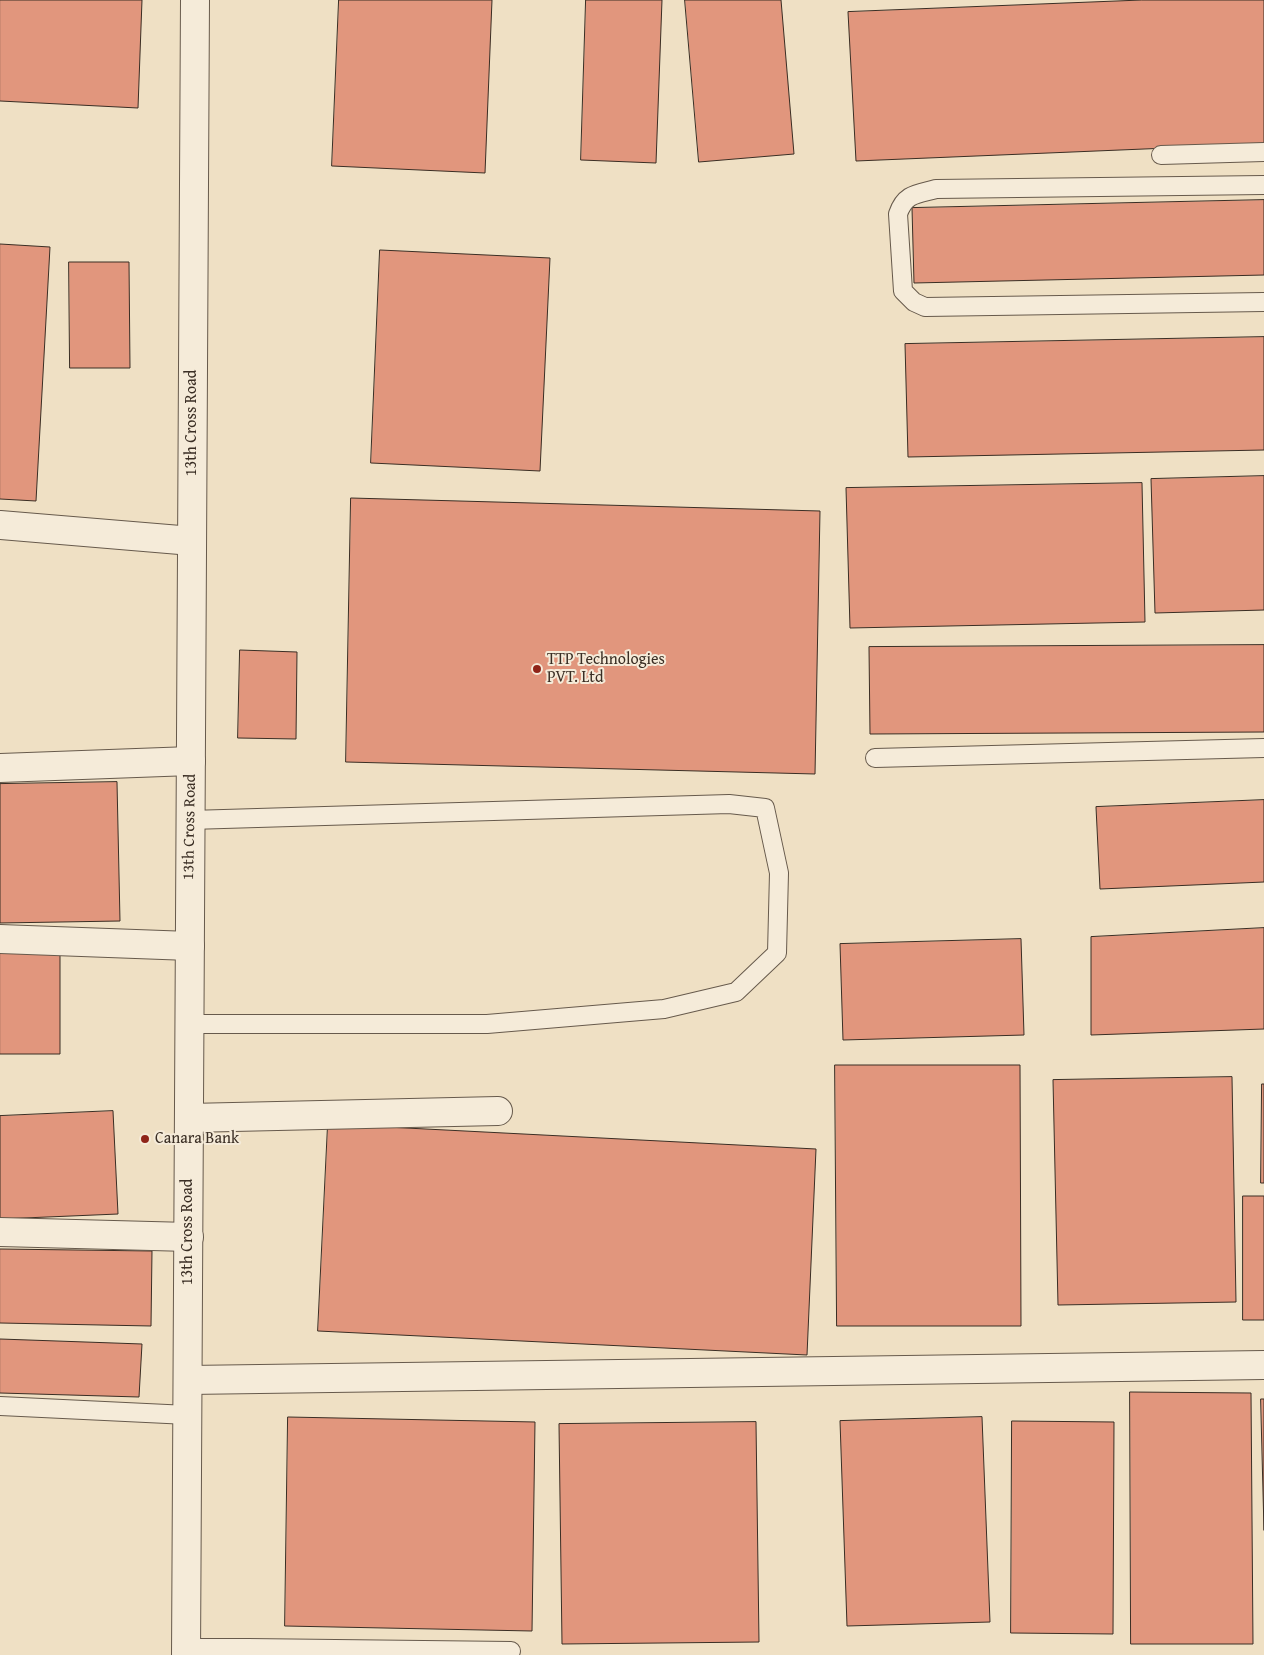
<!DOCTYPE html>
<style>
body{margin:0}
canvas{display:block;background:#efe0c4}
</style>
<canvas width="1264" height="1655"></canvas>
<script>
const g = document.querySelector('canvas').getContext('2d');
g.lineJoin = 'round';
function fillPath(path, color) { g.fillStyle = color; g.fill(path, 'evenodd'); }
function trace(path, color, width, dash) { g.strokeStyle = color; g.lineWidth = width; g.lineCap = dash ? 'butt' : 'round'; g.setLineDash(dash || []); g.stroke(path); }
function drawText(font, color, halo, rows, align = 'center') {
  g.font = font + ' "Gentium Book Plus",serif'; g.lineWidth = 4; g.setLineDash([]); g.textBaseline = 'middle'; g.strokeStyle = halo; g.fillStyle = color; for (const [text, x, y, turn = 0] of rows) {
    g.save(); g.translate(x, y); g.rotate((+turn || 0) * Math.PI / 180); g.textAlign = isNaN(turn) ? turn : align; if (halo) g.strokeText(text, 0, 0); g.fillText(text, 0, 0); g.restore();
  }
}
const building = new Path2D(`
 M 0,0 L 142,0 L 138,108 L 0,101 Z
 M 339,0 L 492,0 L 485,173 L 332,166 Z
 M 586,0 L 662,0 L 656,163 L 581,160 Z
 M 685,0 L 781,0 L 794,154 L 699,162 Z
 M 1142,0 L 1264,0 L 1264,144 L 856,161 L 848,12 Z
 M 1264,200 L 1264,275 L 914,283 L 912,208 Z
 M 0,244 L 50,247 L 36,501 L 0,499 Z
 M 380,250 L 550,258 L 540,471 L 371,463 Z
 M 69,262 L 129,262 L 130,368 L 70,368 Z
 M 1264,337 L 1264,450 L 908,457 L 905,344 Z
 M 1264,476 L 1264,610 L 1155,613 L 1151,479 Z
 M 1142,483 L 1145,622 L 850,628 L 846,488 Z
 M 351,498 L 820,511 L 815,774 L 346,762 Z
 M 1264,645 L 1264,732 L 870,734 L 869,647 Z
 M 240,650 L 297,652 L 296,739 L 238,738 Z
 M 117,782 L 120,921 L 0,923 L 0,784 Z
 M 1264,800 L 1264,882 L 1100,889 L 1096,807 Z
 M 1264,928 L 1264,1029 L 1091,1035 L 1091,937 Z
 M 1021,939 L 1024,1035 L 843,1040 L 840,944 Z
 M 0,950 L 60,950 L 60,1054 L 0,1054 Z
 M 835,1065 L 1020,1065 L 1021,1326 L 837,1326 Z
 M 1232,1077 L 1236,1302 L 1058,1305 L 1053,1080 Z
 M 1262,1084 L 1264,1084 L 1264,1183 L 1261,1183 Z
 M 113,1111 L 118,1214 L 0,1219 L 0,1116 Z
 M 328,1124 L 816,1149 L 807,1355 L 318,1331 Z
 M 1243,1196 L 1264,1196 L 1264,1320 L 1243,1320 Z
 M 0,1249 L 152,1251 L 151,1326 L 0,1323 Z
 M 0,1339 L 142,1344 L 139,1397 L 0,1393 Z
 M 1130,1392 L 1251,1393 L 1253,1644 L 1131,1644 Z
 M 1261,1399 L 1264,1399 L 1264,1530 Z
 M 288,1417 L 535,1422 L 532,1631 L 285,1626 Z
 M 982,1417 L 990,1622 L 847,1626 L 840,1421 Z
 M 1012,1421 L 1114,1422 L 1113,1634 L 1011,1633 Z
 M 756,1422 L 759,1642 L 562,1644 L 559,1424 Z`);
const service = new Path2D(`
 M 1161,155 L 1264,152
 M 1264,185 L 936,189 C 918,194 905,193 898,214 L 903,291 L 914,302 L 925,307 L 1264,302
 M 875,758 L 1264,748
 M 189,1024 L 487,1024 L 664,1009 L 736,992 L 777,953 L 779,873 L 765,808 L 729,804 L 190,820
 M 0,1406 L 188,1415
 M 186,1648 L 248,1648 L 511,1651`);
const minor = new Path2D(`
 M 0,525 L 192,541
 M 0,768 L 191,761
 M 0,939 L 190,946
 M 189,1118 L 498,1111
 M 0,1232 L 189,1237
 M 188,1380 L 1264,1365`);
const tertiary = new Path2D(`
 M 186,1655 L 195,0`);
const markers = [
 [537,669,5,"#8f2418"],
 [145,1139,5,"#8f2418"]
];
const streetNames = [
 ["13th Cross Road",192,423,-90],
 ["13th Cross Road",190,827,-89],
 ["13th Cross Road",188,1232,-90]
];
const poiNames = [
 ["TTP Technologies",547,660],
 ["PVT. Ltd",547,678],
 ["Canara Bank",155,1139]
];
fillPath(building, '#e1967d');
trace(building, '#3a2e24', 1);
trace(service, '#675a4c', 20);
trace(minor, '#675a4c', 30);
trace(tertiary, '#675a4c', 30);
trace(service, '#f5ebd9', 18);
trace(minor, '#f5ebd9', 28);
trace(tertiary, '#f5ebd9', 28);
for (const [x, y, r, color] of markers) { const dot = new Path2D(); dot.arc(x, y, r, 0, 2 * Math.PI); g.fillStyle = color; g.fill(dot); trace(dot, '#f5ebd9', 2); }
drawText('16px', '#3a2e24', '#f5ebd9', streetNames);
drawText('16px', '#3a2e24', '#f5ebd9', poiNames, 'left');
</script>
